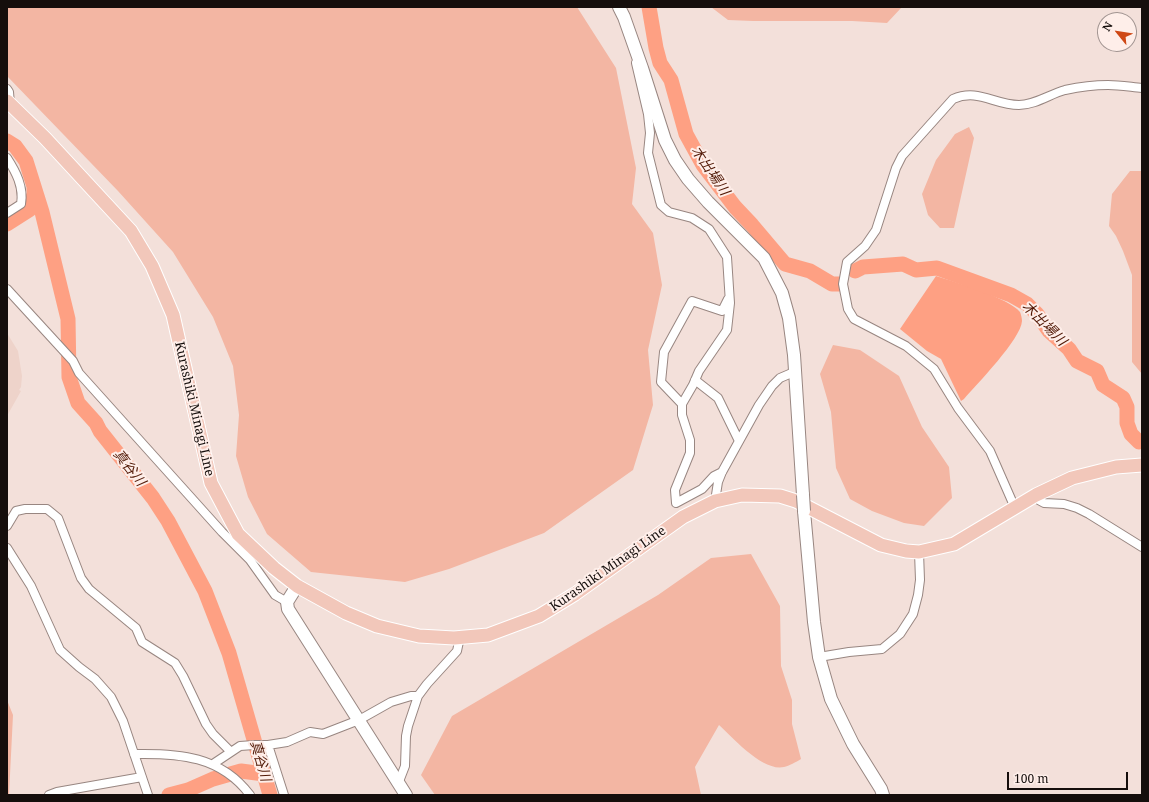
<!DOCTYPE html>
<meta charset="utf-8">
<style>
body{margin:0}
#map{position:relative;width:1149px;height:802px;overflow:hidden;background:#f3e0da;font-family:"Noto Serif",serif}
canvas{display:block}
.frame{position:absolute;inset:0;border:8px solid #150e0c;pointer-events:none}
.north{position:absolute;left:1097px;top:12px;width:40px;height:40px;box-sizing:border-box;background:#feeee9;border:1px solid #a19491;border-radius:50%;rotate:300deg;font-size:11px;font-weight:700;line-height:16px;text-align:center;color:#150e0c}
.north::after{content:'';display:block;margin:auto;width:14px;height:18px;background:#cf4815;clip-path:polygon(50% 0,100% 100%,50% 72%,0 100%)}
.scale{position:absolute;left:1007px;top:772px;width:121px;height:18px;box-sizing:border-box;border:2px solid #150e0c;border-top:0;padding-left:5px;font-size:12px;line-height:14px;white-space:nowrap;color:#150e0c;-webkit-text-stroke:3px #feeee9;paint-order:stroke}
</style>
<div id="map">
<canvas width="1149" height="802"></canvas>
<div class="frame"></div>
<div class="north">N</div>
<div class="scale">100 m</div>
</div>
<script>
const g = document.querySelector('canvas').getContext('2d');
g.lineJoin = 'round';
function fillPath(path, color) { g.fillStyle = color; g.fill(path, 'evenodd'); }
function trace(path, color, width, dash) { g.strokeStyle = color; g.lineWidth = width; g.lineCap = dash ? 'butt' : 'round'; g.setLineDash(dash || []); g.stroke(path); }
function drawText(font, color, halo, rows, align = 'center') {
  g.font = font + ' "Noto Serif","Noto Sans JP",serif'; g.lineWidth = 4; g.setLineDash([]); g.textBaseline = 'middle'; g.strokeStyle = halo; g.fillStyle = color; for (const [text, x, y, turn = 0] of rows) {
    g.save(); g.translate(x, y); g.rotate((+turn || 0) * Math.PI / 180); g.textAlign = isNaN(turn) ? turn : align; if (halo) g.strokeText(text, 0, 0); g.fillText(text, 0, 0); g.restore();
  }
}
const built = new Path2D(`
 M 7,333 L 18,351 L 22,376 L 21,387 L 19,390 L 21,391 L 7,416 Z`);
const green = new Path2D(`
 M 7,7 L 577,7 L 616,68 L 636,168 L 632,204 L 653,233 L 662,285 L 648,350 L 653,405 L 633,470 L 544,533 L 449,569 L 405,582 L 311,572 L 267,534 L 248,497 L 236,456 L 239,415 L 233,366 L 213,317 L 173,252 L 118,191 L 7,76 Z
 M 711,7 L 902,7 L 887,23 L 852,21 L 753,21 L 728,20 Z
 M 969,127 L 974,138 L 954,228 L 940,228 L 928,215 L 922,194 L 936,160 L 955,134 Z
 M 1130,171 L 1142,171 L 1142,374 L 1132,362 L 1132,275 L 1123,251 L 1116,236 L 1109,226 L 1112,194 Z
 M 833,345 L 860,350 L 899,376 L 922,427 L 949,467 L 952,498 L 924,526 L 904,523 L 872,511 L 850,499 L 836,468 L 831,412 L 820,374 Z
 M 751,554 L 780,606 L 781,666 L 792,700 L 792,724 L 801,759 C 796,762 789,766 784,767 C 763,772 732,737 719,725 L 695,767 L 701,795 L 435,795 L 421,775 L 452,716 L 658,595 L 711,558 Z
 M 7,700 L 13,715 L 9,795 L 7,795 Z`);
const water = new Path2D(`
 M 936,276 C 955,282 1009,298 1020,312 C 1021,314 1022,319 1022,321 C 1021,339 977,384 964,399 L 961,401 L 941,359 L 927,351 L 900,329 Z`);
const river = new Path2D(`
 M 649,7 L 656,48 L 660,63 L 671,80 L 686,134 L 703,165 L 735,207 L 752,225 L 785,264 L 810,271 L 832,284 L 839,284
 M 7,141 L 15,146 L 26,161 L 42,212 L 68,319 L 69,377 L 78,403 L 96,423 L 100,431 L 153,498 L 168,521 L 205,591 L 229,653 L 270,795
 M 7,224 L 29,210 L 34,194 L 34,188
 M 855,271 L 863,267 L 903,264 L 916,270 L 937,268 L 1011,295 L 1027,304 L 1037,314 L 1049,331 L 1069,349 L 1077,361 L 1097,371 L 1103,385 L 1123,398 L 1127,407 L 1127,423 L 1131,434 L 1139,442
 M 169,795 L 188,790 L 213,779 L 241,771 L 264,774`);
const street = new Path2D(`
 M 636,63 L 648,114 L 650,133 L 648,153 L 661,205 L 669,212 L 692,218 L 709,229 L 727,257 L 730,303 L 727,330 L 699,371 L 693,385 L 682,404 L 682,415 L 690,440 L 690,453 L 675,490 L 676,503 L 702,489 L 714,476 L 722,472
 M 7,89 L 9,92 L 10,104
 M 7,158 C 16,172 24,187 21,204 L 7,213
 M 7,289 L 73,361 L 79,373 L 222,532 L 250,560 L 275,595 L 287,602
 M 695,380 L 718,398 L 739,441
 M 682,404 L 661,382 L 664,352 L 692,301 L 722,311 L 728,299
 M 1036,495 L 1035,498 L 1044,503 L 1064,504 L 1077,508 L 1089,514 L 1142,547
 M 715,501 L 718,482 L 722,472 L 759,405 L 772,386 L 780,378 L 794,372
 M 1015,508 L 990,451 L 958,408 L 934,369 L 906,346 L 854,319 L 848,309 L 843,284 L 847,262 L 865,246 L 876,230 L 896,168 L 902,156 L 953,99 C 978,88 994,105 1019,105 C 1035,105 1050,94 1065,90 C 1079,87 1094,85 1108,85 C 1119,85 1131,87 1142,88
 M 7,526 L 16,511 L 25,509 L 47,509 L 58,518 L 81,578 L 89,589 L 136,628 L 142,642 L 175,663 L 183,676 L 206,724 L 213,734 L 231,752
 M 7,548 L 31,586 L 60,650 L 79,667 L 95,679 L 111,697 L 123,721 L 148,795
 M 819,657 L 849,652 L 882,649 L 900,634 L 913,614 L 918,595 L 920,580 L 919,552
 M 268,745 L 284,795
 M 134,754 C 179,753 221,756 250,795
 M 213,764 L 240,746 L 254,745 L 268,745 L 287,742 L 310,732 L 323,734 L 359,720 L 391,702 L 411,696 L 418,696
 M 398,784 L 405,766 L 406,736 L 408,726 L 418,696 L 427,684 L 457,651 L 460,637
 M 49,795 L 57,792 L 142,777`);
const secondary = new Path2D(`
 M 619,7 L 624,17 L 642,68 L 665,140 L 675,160 L 688,179 L 708,202 L 764,258 L 782,293 L 789,318 L 794,355 L 803,495
 M 804,511 L 814,622 L 819,657 L 831,699 L 853,744 L 881,789 L 883,795
 M 297,586 L 287,602 L 288,609 L 406,795`);
const primary = new Path2D(`
 M 7,101 L 45,138 L 131,231 L 152,266 L 173,315 L 211,483 L 238,534 L 274,568 L 297,586 L 346,613 L 377,626 L 419,636 L 454,638 L 488,635 L 539,616 L 575,594 L 683,517 L 715,501 L 742,495 L 780,496 L 796,501 L 881,545 L 906,551 L 919,552 L 954,544 L 1036,495 L 1072,478 L 1116,467 L 1142,465`);
const secondaryBridge = new Path2D(`
 M 803,495 L 804,511`);
const streetNames = [
 ["Kurashiki Minagi Line",194,409,77],
 ["Kurashiki Minagi Line",608,569,-35]
];
const waterNames = [
 ["木出場川",710,171,56],
 ["木出場川",1044,324,45],
 ["真谷川",129,468,52],
 ["真谷川",260,761,74]
];
fillPath(built, '#eed3ca');
fillPath(green, '#f3b6a3');
fillPath(water, '#fea083');
trace(river, '#fea083', 15);
trace(street, '#988681', 10);
trace(secondary, '#988681', 14);
trace(primary, '#fff', 15);
trace(street, '#fff', 8);
trace(secondary, '#fff', 12);
trace(primary, '#f2c7ba', 13);
trace(secondaryBridge, '#988681', 14, []);
trace(secondaryBridge, '#fff', 12);
drawText('13px', '#150e0c', '#feeee9', streetNames);
drawText('italic 14px', '#501704', '#feeee9', waterNames);
</script>
